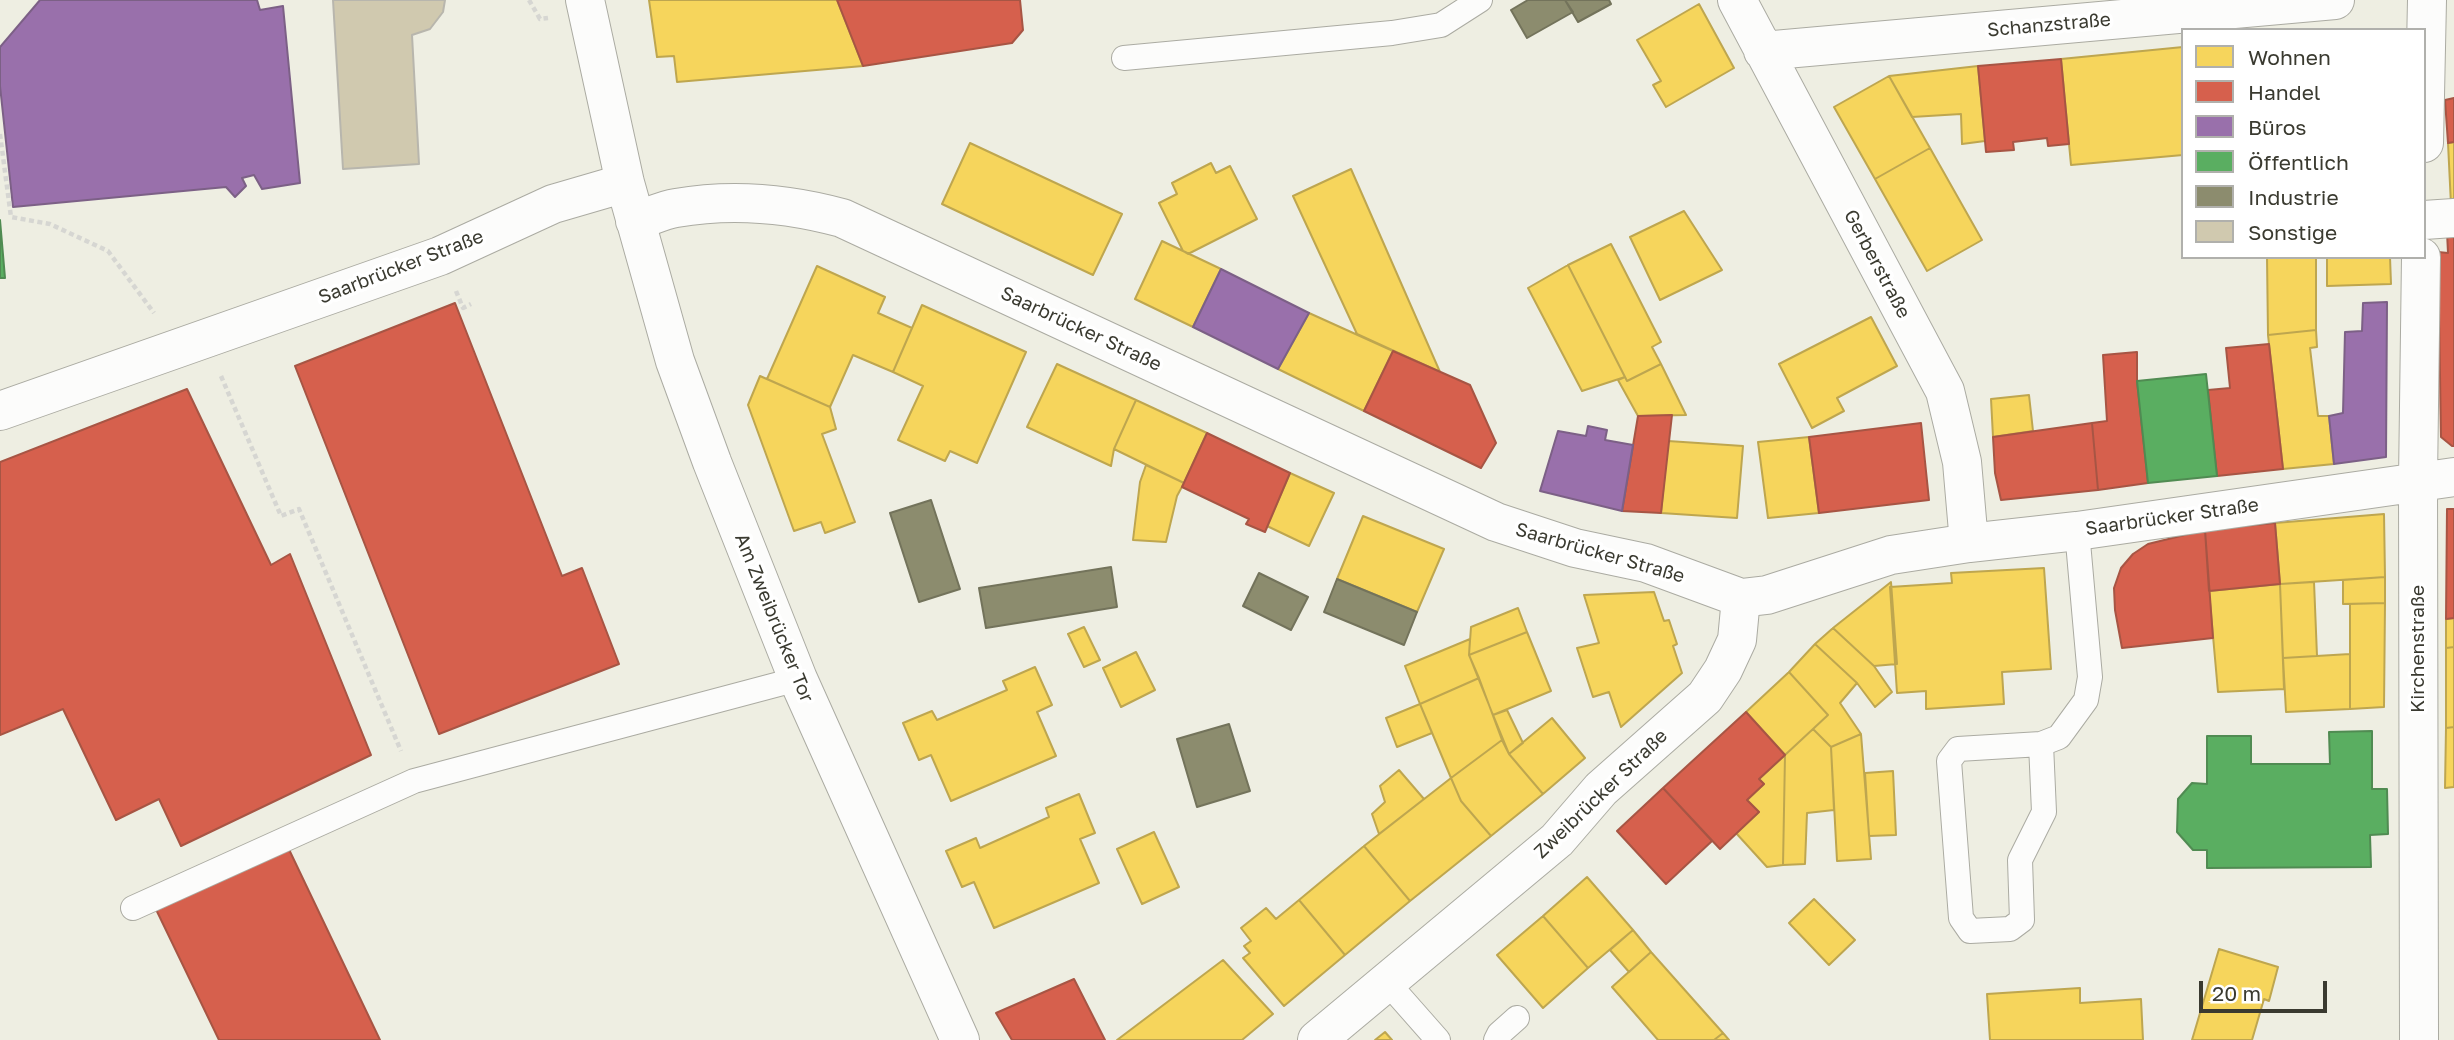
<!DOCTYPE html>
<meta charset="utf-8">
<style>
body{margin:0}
#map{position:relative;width:2454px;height:1040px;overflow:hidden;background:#eeeee2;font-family:"Golos Text",sans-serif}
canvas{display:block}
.legend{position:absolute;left:2181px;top:28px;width:245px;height:231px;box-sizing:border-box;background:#fff;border:2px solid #b0b0ac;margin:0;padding:9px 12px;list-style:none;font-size:21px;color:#3a3a30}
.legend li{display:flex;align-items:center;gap:14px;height:35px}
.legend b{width:35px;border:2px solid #b0b0ac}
.scale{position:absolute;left:2199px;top:981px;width:128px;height:32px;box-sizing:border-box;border:4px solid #3a3a30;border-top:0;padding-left:9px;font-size:21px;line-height:24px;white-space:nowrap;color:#3a3a30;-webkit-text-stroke:5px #fff;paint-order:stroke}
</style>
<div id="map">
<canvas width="2454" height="1040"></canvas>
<ul class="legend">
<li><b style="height:19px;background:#f6d55c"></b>Wohnen</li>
<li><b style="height:19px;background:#d6604d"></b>Handel</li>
<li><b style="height:19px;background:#9970ab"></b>Büros</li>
<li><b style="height:19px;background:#5aae61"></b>Öffentlich</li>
<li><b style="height:19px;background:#8c8c6e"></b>Industrie</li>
<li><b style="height:19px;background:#d0c9af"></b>Sonstige</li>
</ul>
<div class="scale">20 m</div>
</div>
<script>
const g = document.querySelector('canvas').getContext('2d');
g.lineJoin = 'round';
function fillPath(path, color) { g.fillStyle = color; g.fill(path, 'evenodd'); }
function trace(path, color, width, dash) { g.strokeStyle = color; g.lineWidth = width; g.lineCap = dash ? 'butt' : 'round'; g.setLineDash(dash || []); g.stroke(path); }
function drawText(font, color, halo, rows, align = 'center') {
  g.font = font + ' "Golos Text",sans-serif'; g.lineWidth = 7; g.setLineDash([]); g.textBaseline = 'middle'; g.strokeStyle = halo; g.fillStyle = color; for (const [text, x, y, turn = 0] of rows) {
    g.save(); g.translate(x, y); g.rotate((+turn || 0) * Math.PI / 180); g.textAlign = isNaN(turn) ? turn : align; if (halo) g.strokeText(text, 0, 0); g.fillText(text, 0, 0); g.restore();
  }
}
const homes = new Path2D(`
 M 649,0 L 837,0 L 863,66 L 677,82 L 674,56 L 657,57 Z
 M 1699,4 L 1734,68 L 1666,107 L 1653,85 L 1661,81 L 1637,40 Z
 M 2183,47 L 2183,155 L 2071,165 L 2061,59 Z
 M 1978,66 L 1985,141 L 1962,144 L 1961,114 L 1912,117 L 1889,76 Z
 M 1889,76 L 1930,148 L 1875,179 L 1834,107 Z
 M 2454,142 L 2454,205 L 2451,205 L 2448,143 Z
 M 970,143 L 1122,214 L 1093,275 L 942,204 Z
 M 1930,148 L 1982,240 L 1927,271 L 1875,179 Z
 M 1211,163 L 1216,173 L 1230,166 L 1257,219 L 1188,254 L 1183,251 L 1159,203 L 1177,194 L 1172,183 Z
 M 1351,169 L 1440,372 L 1357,334 L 1293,196 Z
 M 1684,211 L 1722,270 L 1660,300 L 1630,237 Z
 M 1162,241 L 1221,269 L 1193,327 L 1135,299 Z
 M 1611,244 L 1661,342 L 1652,347 L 1661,364 L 1627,381 L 1568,265 Z
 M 2267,257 L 2316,257 L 2316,330 L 2268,335 Z
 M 2327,257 L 2390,257 L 2391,284 L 2327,286 Z
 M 1568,265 L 1625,377 L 1582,391 L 1528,288 Z
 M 817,266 L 885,297 L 878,313 L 912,328 L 893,372 L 853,355 L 830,407 L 767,379 Z
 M 922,305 L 1026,352 L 977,463 L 950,451 L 945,461 L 898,440 L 923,386 L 893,372 Z
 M 1309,313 L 1393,351 L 1364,411 L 1278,369 Z
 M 1871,317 L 1897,366 L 1837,398 L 1844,411 L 1812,428 L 1779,364 Z
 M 2316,330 L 2317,347 L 2310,348 L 2318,416 L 2329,416 L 2334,464 L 2283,469 L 2268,335 Z
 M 1057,364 L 1136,400 L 1114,449 L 1111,466 L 1027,427 Z
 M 1661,364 L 1686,415 L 1638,416 L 1618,380 L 1625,377 L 1627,381 Z
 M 760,376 L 830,407 L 836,429 L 822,434 L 855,522 L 825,533 L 821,522 L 794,531 L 748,405 Z
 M 2029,395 L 2033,431 L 1993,437 L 1991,399 Z
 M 1136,400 L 1207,433 L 1184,483 L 1114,449 Z
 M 1809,437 L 1819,513 L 1768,518 L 1758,442 Z
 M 1668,441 L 1743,446 L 1737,518 L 1661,513 Z
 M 1146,465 L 1184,483 L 1177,496 L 1166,542 L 1133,540 L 1140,482 Z
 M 1290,473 L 1334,493 L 1309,546 L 1267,526 Z
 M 2384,514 L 2385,577 L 2280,584 L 2275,523 Z
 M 1363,516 L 1444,549 L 1417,612 L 1337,579 Z
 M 2044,568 L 2051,669 L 2002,672 L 2004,704 L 1926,709 L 1926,691 L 1897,693 L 1890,587 L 1952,583 L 1951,573 Z
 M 2385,577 L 2385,603 L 2343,604 L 2343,580 Z
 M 1891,582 L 1897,664 L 1874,666 L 1833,628 Z
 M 2314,582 L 2317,656 L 2283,658 L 2280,584 Z
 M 2280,584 L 2284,689 L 2218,692 L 2209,591 Z
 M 1654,592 L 1664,621 L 1669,620 L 1677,644 L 1673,646 L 1682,673 L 1621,727 L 1609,692 L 1593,697 L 1577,648 L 1599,643 L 1584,595 Z
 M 2385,603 L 2384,707 L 2350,709 L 2350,604 Z
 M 1518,608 L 1527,632 L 1469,655 L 1471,627 Z
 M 2454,618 L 2454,647 L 2446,648 L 2446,619 Z
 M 1084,627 L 1100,660 L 1084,667 L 1068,634 Z
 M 1833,628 L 1874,666 L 1892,692 L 1875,707 L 1857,683 L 1815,644 Z
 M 1527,632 L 1551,691 L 1493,715 L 1469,655 Z
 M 1470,639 L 1469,655 L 1479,678 L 1420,704 L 1405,666 Z
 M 1815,644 L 1857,683 L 1840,703 L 1861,734 L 1831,747 L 1813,729 L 1828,715 L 1789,672 Z
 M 2454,647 L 2454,727 L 2446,728 L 2446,648 Z
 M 1136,652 L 1155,690 L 1121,707 L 1103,668 Z
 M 2350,654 L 2350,709 L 2286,712 L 2283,658 Z
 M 1035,667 L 1052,705 L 1037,712 L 1056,756 L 951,801 L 931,755 L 919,760 L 903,723 L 932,711 L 937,720 L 1007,690 L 1003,681 Z
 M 1789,672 L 1828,715 L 1785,755 L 1746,712 Z
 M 1479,678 L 1502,740 L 1451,778 L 1420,704 Z
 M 1420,704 L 1432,733 L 1397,747 L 1386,718 Z
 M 1507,710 L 1523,743 L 1509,754 L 1493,715 Z
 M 1552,718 L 1585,758 L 1543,794 L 1509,754 Z
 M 2454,727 L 2454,787 L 2445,788 L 2446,728 Z
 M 1813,729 L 1831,747 L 1834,810 L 1807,813 L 1805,864 L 1783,865 L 1785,755 Z
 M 1861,734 L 1871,859 L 1837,861 L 1831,747 Z
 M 1502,740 L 1509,754 L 1543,794 L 1491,836 L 1461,801 L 1451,778 Z
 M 1785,755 L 1783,865 L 1767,867 L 1736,833 L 1759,812 L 1747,800 L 1764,784 L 1759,779 Z
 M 1399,770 L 1424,799 L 1379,834 L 1372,814 L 1385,802 L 1380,786 Z
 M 1893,771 L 1896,835 L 1869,836 L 1865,773 Z
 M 1451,778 L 1461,801 L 1491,836 L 1410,901 L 1364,846 Z
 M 1079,794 L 1095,833 L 1080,839 L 1099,883 L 994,928 L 974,882 L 962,887 L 946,851 L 976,838 L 980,848 L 1049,817 L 1046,808 Z
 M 1154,832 L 1179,887 L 1142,904 L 1117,849 Z
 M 1364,846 L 1410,901 L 1345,955 L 1299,900 Z
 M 1587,877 L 1633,930 L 1588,968 L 1543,916 Z
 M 1814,899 L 1855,940 L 1829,965 L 1789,923 Z
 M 1299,900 L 1345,955 L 1284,1006 L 1243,958 L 1250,953 L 1244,946 L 1251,941 L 1241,928 L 1266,908 L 1276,919 Z
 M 1543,916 L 1588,968 L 1543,1008 L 1497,955 Z
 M 1633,930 L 1651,952 L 1629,972 L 1610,950 Z
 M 2219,949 L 2278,967 L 2269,1001 L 2264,999 L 2252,1040 L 2192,1040 Z
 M 1651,952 L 1723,1033 L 1714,1040 L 1658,1040 L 1612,987 Z
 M 1223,960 L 1273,1014 L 1242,1040 L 1117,1040 Z
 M 2080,988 L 2080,1003 L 2141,999 L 2143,1040 L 1990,1040 L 1987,994 Z
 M 1385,1032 L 1392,1040 L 1375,1040 Z
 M 1723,1033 L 1729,1040 L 1714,1040 Z`);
const shops = new Path2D(`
 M 837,0 L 1020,0 L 1023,30 L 1012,43 L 863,66 Z
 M 2061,59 L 2069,144 L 2048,146 L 2047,138 L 2013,142 L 2014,150 L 1986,152 L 1978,66 Z
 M 2454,98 L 2454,142 L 2448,143 L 2445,100 Z
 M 2447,232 L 2454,232 L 2454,446 L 2452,446 L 2441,437 L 2438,252 L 2448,253 Z
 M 455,303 L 562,576 L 582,568 L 619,664 L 439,734 L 295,366 Z
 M 2269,344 L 2283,469 L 2217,476 L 2208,390 L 2230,388 L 2226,348 Z
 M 1393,351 L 1470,385 L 1496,443 L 1481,468 L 1364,411 Z
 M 2137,352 L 2137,381 L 2148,483 L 2098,490 L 2092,423 L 2107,421 L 2103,355 Z
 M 187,389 L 271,565 L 290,554 L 371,755 L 181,846 L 159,799 L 116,820 L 63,709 L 0,735 L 0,462 Z
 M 1672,415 L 1661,513 L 1622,511 L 1638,416 Z
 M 1921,423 L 1929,500 L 1819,513 L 1809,437 Z
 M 2092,423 L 2098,490 L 2001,500 L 1995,473 L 1993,437 Z
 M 1207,433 L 1290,473 L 1265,532 L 1246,524 L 1249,519 L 1182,487 Z
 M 2447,509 L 2454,509 L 2454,618 L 2446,619 Z
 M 2275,523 L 2280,584 L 2209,591 L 2205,530 Z
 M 2205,530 L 2213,638 L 2122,648 L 2115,610 L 2114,588 L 2121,568 L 2133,554 L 2148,544 Z
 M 1746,712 L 1785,755 L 1759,779 L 1764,784 L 1747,800 L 1759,812 L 1720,849 L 1663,788 Z
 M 1663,788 L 1712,841 L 1666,884 L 1617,831 Z
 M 284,839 L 380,1040 L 219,1040 L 151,899 Z
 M 1074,979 L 1105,1040 L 1012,1040 L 996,1013 Z`);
const offices = new Path2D(`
 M 40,0 L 257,0 L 260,10 L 283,6 L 300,183 L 262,189 L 254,175 L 242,178 L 246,186 L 235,197 L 226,187 L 13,207 L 0,86 L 0,47 Z
 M 1221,269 L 1309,313 L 1278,369 L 1193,327 Z
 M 2387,302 L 2386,457 L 2334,464 L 2329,416 L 2343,413 L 2345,332 L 2362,331 L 2363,303 Z
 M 1588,426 L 1607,430 L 1605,440 L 1633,445 L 1622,511 L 1540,491 L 1558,431 L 1586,436 Z`);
const public = new Path2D(`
 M 0,220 L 5,278 L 0,278 Z
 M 2206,374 L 2217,476 L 2148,483 L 2137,381 Z
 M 2372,731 L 2372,789 L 2387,789 L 2388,834 L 2370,835 L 2371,867 L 2207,868 L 2207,850 L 2193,850 L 2177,832 L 2178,799 L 2192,783 L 2207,784 L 2207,736 L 2251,736 L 2251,764 L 2330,764 L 2329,732 Z`);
const industry = new Path2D(`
 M 1528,0 L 1565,0 L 1573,12 L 1527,38 L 1511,10 Z
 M 1565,0 L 1609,0 L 1611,4 L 1578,22 Z
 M 931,500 L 960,589 L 919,602 L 890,513 Z
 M 1111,567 L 1117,607 L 986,628 L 979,588 Z
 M 1259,573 L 1308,597 L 1291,630 L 1243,606 Z
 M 1337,579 L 1417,612 L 1404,645 L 1324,612 Z
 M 1229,724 L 1250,791 L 1197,807 L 1177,739 Z`);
const building = new Path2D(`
 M 333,0 L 445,0 L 443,12 L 430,29 L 412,35 L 419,164 L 343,169 Z`);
const path = new Path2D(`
 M 529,0 L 540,19 L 548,18
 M 0,134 L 11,217 L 50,224 L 108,251 L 154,313
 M 456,291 L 463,308 L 471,304
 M 221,376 L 281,516 L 299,509 L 401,751`);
const lane = new Path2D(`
 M 1124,58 L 1392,33 L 1441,25 L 1480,0
 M 2041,744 L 2044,812 L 2020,860 L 2022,920 L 2010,929 L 1970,931 L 1961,918 L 1949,761 L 1958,749 L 2041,744 L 2059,737 L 2086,700 L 2090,677 L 2077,531
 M 133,908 L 414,781 L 798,679
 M 1386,981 L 1438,1040
 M 1496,1040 L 1499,1034 L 1517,1018`);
const street = new Path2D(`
 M 585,0 L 625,183 L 675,361 L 712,462 L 798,679 L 960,1040
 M 1737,0 L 1945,391 L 1962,462 L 1969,543
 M 1763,51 L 2335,0
 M 2424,143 L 2427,0
 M 2424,220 L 2454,218
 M 635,221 C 649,217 663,210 676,208 C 733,198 787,203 842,218 L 1496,522 L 1575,548 L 1646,563 L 1741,598 L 1767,595 L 1891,555 L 1969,543 L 2077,531 L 2454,477
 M 0,411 L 440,256 L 553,204 L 625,183
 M 1317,1040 L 1557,840 L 1601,789 L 1705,697 L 1723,670 L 1737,640 L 1741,598
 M 2419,1040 L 2418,480 L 2421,257`);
const streetNames = [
 ["Schanzstraße",2049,25,-5],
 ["Gerberstraße",1877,264,62],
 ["Saarbrücker Straße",401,267,-21],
 ["Saarbrücker Straße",1081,329,25],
 ["Saarbrücker Straße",2172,517,-8],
 ["Saarbrücker Straße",1600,553,16],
 ["Am Zweibrücker Tor",774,618,68],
 ["Kirchenstraße",2418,649,-90],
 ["Zweibrücker Straße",1601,794,-44]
];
fillPath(homes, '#f6d55c');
trace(homes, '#bea64f', 2);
fillPath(shops, '#d6604d');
trace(shops, '#a75544', 2);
fillPath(offices, '#9970ab');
trace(offices, '#7c6086', 2);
fillPath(public, '#5aae61');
trace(public, '#508b52', 2);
fillPath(industry, '#8c8c6e');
trace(industry, '#73735b', 2);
fillPath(building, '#d0c9af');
trace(building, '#b8b6ad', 2);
trace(lane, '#ababa2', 26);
trace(street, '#ababa2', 40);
trace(path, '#d6d6d2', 4.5, [5, 3.5]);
trace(lane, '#fcfcfb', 24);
trace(street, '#fcfcfb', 38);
drawText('19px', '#3a3a30', '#fff', streetNames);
</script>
